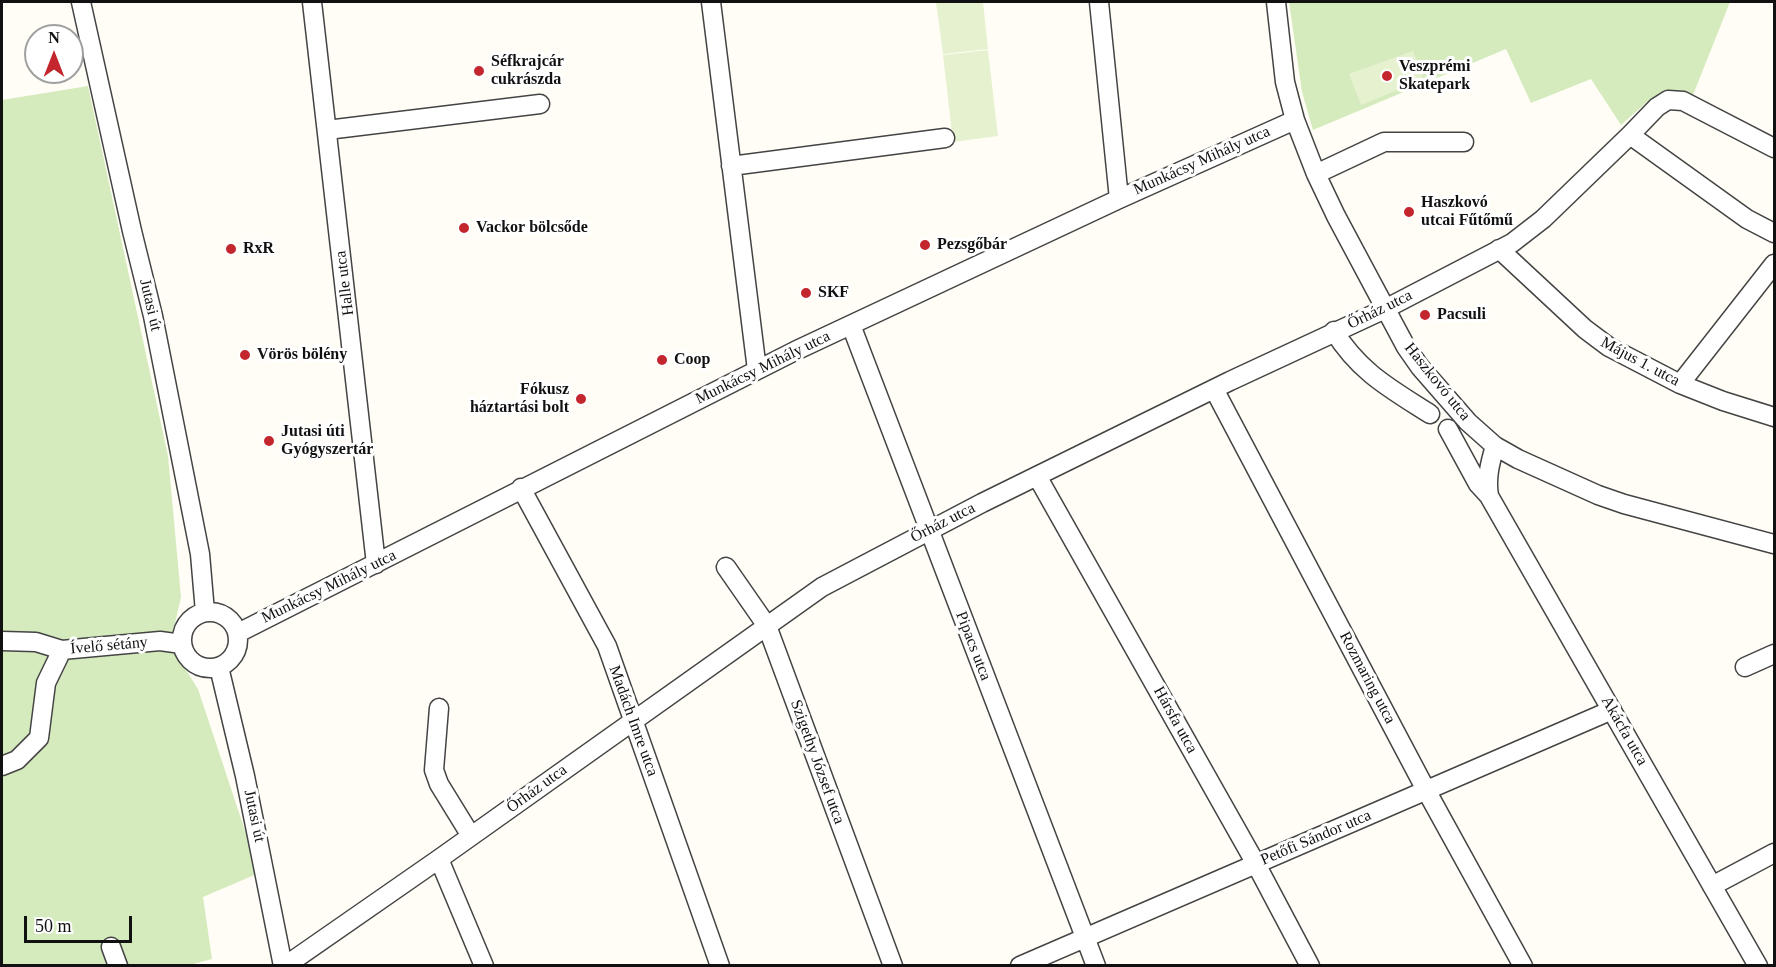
<!DOCTYPE html>
<meta charset="utf-8">
<style>
body{margin:0}
#map{position:relative;width:1776px;height:967px;overflow:hidden;background:#fffdf5;font-family:"Times New Roman",serif}
canvas{display:block}
.frame{position:absolute;inset:0;border:3px solid #111;pointer-events:none}
.north{position:absolute;left:24px;top:24px;width:60px;height:60px;box-sizing:border-box;background:#fff;border:2px solid #a0a0a0;border-radius:50%;rotate:0deg;font-size:16px;font-weight:700;line-height:24px;text-align:center;color:#111}
.north::after{content:'';display:block;margin:auto;width:21px;height:27px;background:#c4262e;clip-path:polygon(50% 0,100% 100%,50% 72%,0 100%)}
.scale{position:absolute;left:24px;top:916px;width:108px;height:27px;box-sizing:border-box;border:3px solid #111;border-top:0;padding-left:8px;font-size:18px;line-height:21px;white-space:nowrap;color:#111;-webkit-text-stroke:4px #fff;paint-order:stroke}
</style>
<div id="map">
<canvas width="1776" height="967"></canvas>
<div class="frame"></div>
<div class="north">N</div>
<div class="scale">50 m</div>
</div>
<script>
const g = document.querySelector('canvas').getContext('2d');
g.lineJoin = 'round';
function fillPath(path, color) { g.fillStyle = color; g.fill(path, 'evenodd'); }
function trace(path, color, width, dash) { g.strokeStyle = color; g.lineWidth = width; g.lineCap = dash ? 'butt' : 'round'; g.setLineDash(dash || []); g.stroke(path); }
function drawText(font, color, halo, rows, align = 'center') {
  g.font = font + ' "Times New Roman",serif'; g.lineWidth = 6; g.setLineDash([]); g.textBaseline = 'middle'; g.strokeStyle = halo; g.fillStyle = color; for (const [text, x, y, turn = 0] of rows) {
    g.save(); g.translate(x, y); g.rotate((+turn || 0) * Math.PI / 180); g.textAlign = isNaN(turn) ? turn : align; if (halo) g.strokeText(text, 0, 0); g.fillText(text, 0, 0); g.restore();
  }
}
const green = new Path2D(`
 M 1289,2 L 1730,2 L 1691,100 L 1667,96 L 1647,102 L 1621,125 L 1591,79 L 1531,103 L 1506,49 L 1313,130 L 1302,92 Z
 M 88,86 L 168,456 L 181,597 L 170,645 L 198,689 L 259,873 L 203,897 L 212,959 L 186,966 L 2,966 L 2,100 Z`);
const pitch = new Path2D(`
 M 936,2 L 983,2 L 988,49 L 943,54 Z
 M 988,50 L 998,136 L 953,142 L 943,55 Z
 M 1413,51 L 1424,79 L 1361,105 L 1349,74 Z`);
const minor = new Path2D(`
 M 81,2 L 132,231 L 153,316 L 200,554 L 205,612
 M 312,2 L 376,564
 M 711,2 L 757,370
 M 1099,2 L 1119,199
 M 1276,2 L 1285,82 L 1295,120 L 1316,174 L 1336,216 L 1406,347 L 1420,367 L 1468,422 L 1495,446 L 1518,459 L 1598,495 L 1624,504 L 1774,544
 M 327,130 L 540,104
 M 1630,135 L 1747,219 L 1774,233
 M 731,166 L 945,138
 M 1316,174 L 1384,142 L 1464,142
 M 1499,249 L 1585,329 L 1609,347 L 1680,384 L 1723,401 L 1774,417
 M 851,325 L 1096,966
 M 1334,331 C 1359,372 1391,389 1430,414
 M 1680,384 L 1774,264
 M 1214,389 L 1426,790 L 1523,966
 M 1448,429 L 1478,484 L 1489,496
 M 1495,446 C 1490,463 1486,478 1489,496 L 1758,966
 M 1037,476 L 1256,864 L 1310,966
 M 521,488 L 607,646 L 720,966
 M 726,567 L 767,626 L 893,966
 M182 640a28 28 0 1 1 56 0a28 28 0 1 1-56 0Z
 M 238,633 L 795,351 L 1119,199 L 1295,120
 M 2,641 L 36,642 L 62,650 L 160,641 L 182,644
 M 219,667 L 245,776 L 283,966
 M 1745,667 L 1774,654
 M 439,708 L 434,770 L 439,784 L 471,836
 M 2,766 L 17,760 L 39,738 L 46,683 L 62,650
 M 439,859 L 484,966
 M 1712,886 L 1774,853
 M 111,947 L 118,966
 M 285,966 L 439,859 L 822,587 L 982,503 L 1230,381 L 1385,309 L 1512,243 L 1543,219 L 1630,135 L 1657,107 L 1668,100 L 1683,101 L 1774,148
 M 1020,966 L 1612,710`);
const markers = [
 [479,71,6,"#c4262e"],
 [1387,76,6,"#c4262e"],
 [1409,212,6,"#c4262e"],
 [464,228,6,"#c4262e"],
 [925,245,6,"#c4262e"],
 [231,249,6,"#c4262e"],
 [806,293,6,"#c4262e"],
 [1425,315,6,"#c4262e"],
 [245,355,6,"#c4262e"],
 [662,360,6,"#c4262e"],
 [581,399,6,"#c4262e"],
 [269,441,6,"#c4262e"]
];
const poiNames = [
 ["Séfkrajcár",491,62],
 ["cukrászda",491,80],
 ["Veszprémi",1399,67],
 ["Skatepark",1399,85],
 ["Haszkovó",1421,203],
 ["utcai Fűtőmű",1421,221],
 ["Vackor bölcsőde",476,228],
 ["Pezsgőbár",937,245],
 ["RxR",243,249],
 ["SKF",818,293],
 ["Pacsuli",1437,315],
 ["Vörös bölény",257,355],
 ["Coop",674,360],
 ["Fókusz",569,390,"right"],
 ["háztartási bolt",569,408,"right"],
 ["Jutasi úti",281,432],
 ["Gyógyszertár",281,450]
];
const streetNames = [
 ["Munkácsy Mihály utca",1202,161,-24],
 ["Halle utca",345,283,-97],
 ["Jutasi út",150,305,77],
 ["Őrház utca",1380,310,-26],
 ["Május 1. utca",1640,362,28],
 ["Munkácsy Mihály utca",763,368,-26],
 ["Haszkovó utca",1437,382,51],
 ["Őrház utca",943,523,-27],
 ["Munkácsy Mihály utca",329,587,-26],
 ["Ívelő sétány",109,646,-5],
 ["Pipacs utca",973,646,69],
 ["Rozmaring utca",1367,678,62],
 ["Hársfa utca",1175,720,61],
 ["Madách Imre utca",633,721,70],
 ["Akácfa utca",1624,731,60],
 ["Szigethy József utca",817,762,70],
 ["Őrház utca",537,789,-36],
 ["Jutasi út",254,816,78],
 ["Petőfi Sándor utca",1316,838,-23]
];
fillPath(green, '#d5ebbd');
fillPath(pitch, '#e6f2cf');
trace(minor, '#444', 21);
trace(minor, '#fff', 18);
for (const [x, y, r, color] of markers) { const dot = new Path2D(); dot.arc(x, y, r, 0, 2 * Math.PI); g.fillStyle = color; g.fill(dot); trace(dot, '#fff', 2); }
drawText('bold 16px', '#111', '#fff', poiNames, 'left');
drawText('16px', '#111', '#fff', streetNames);
</script>
